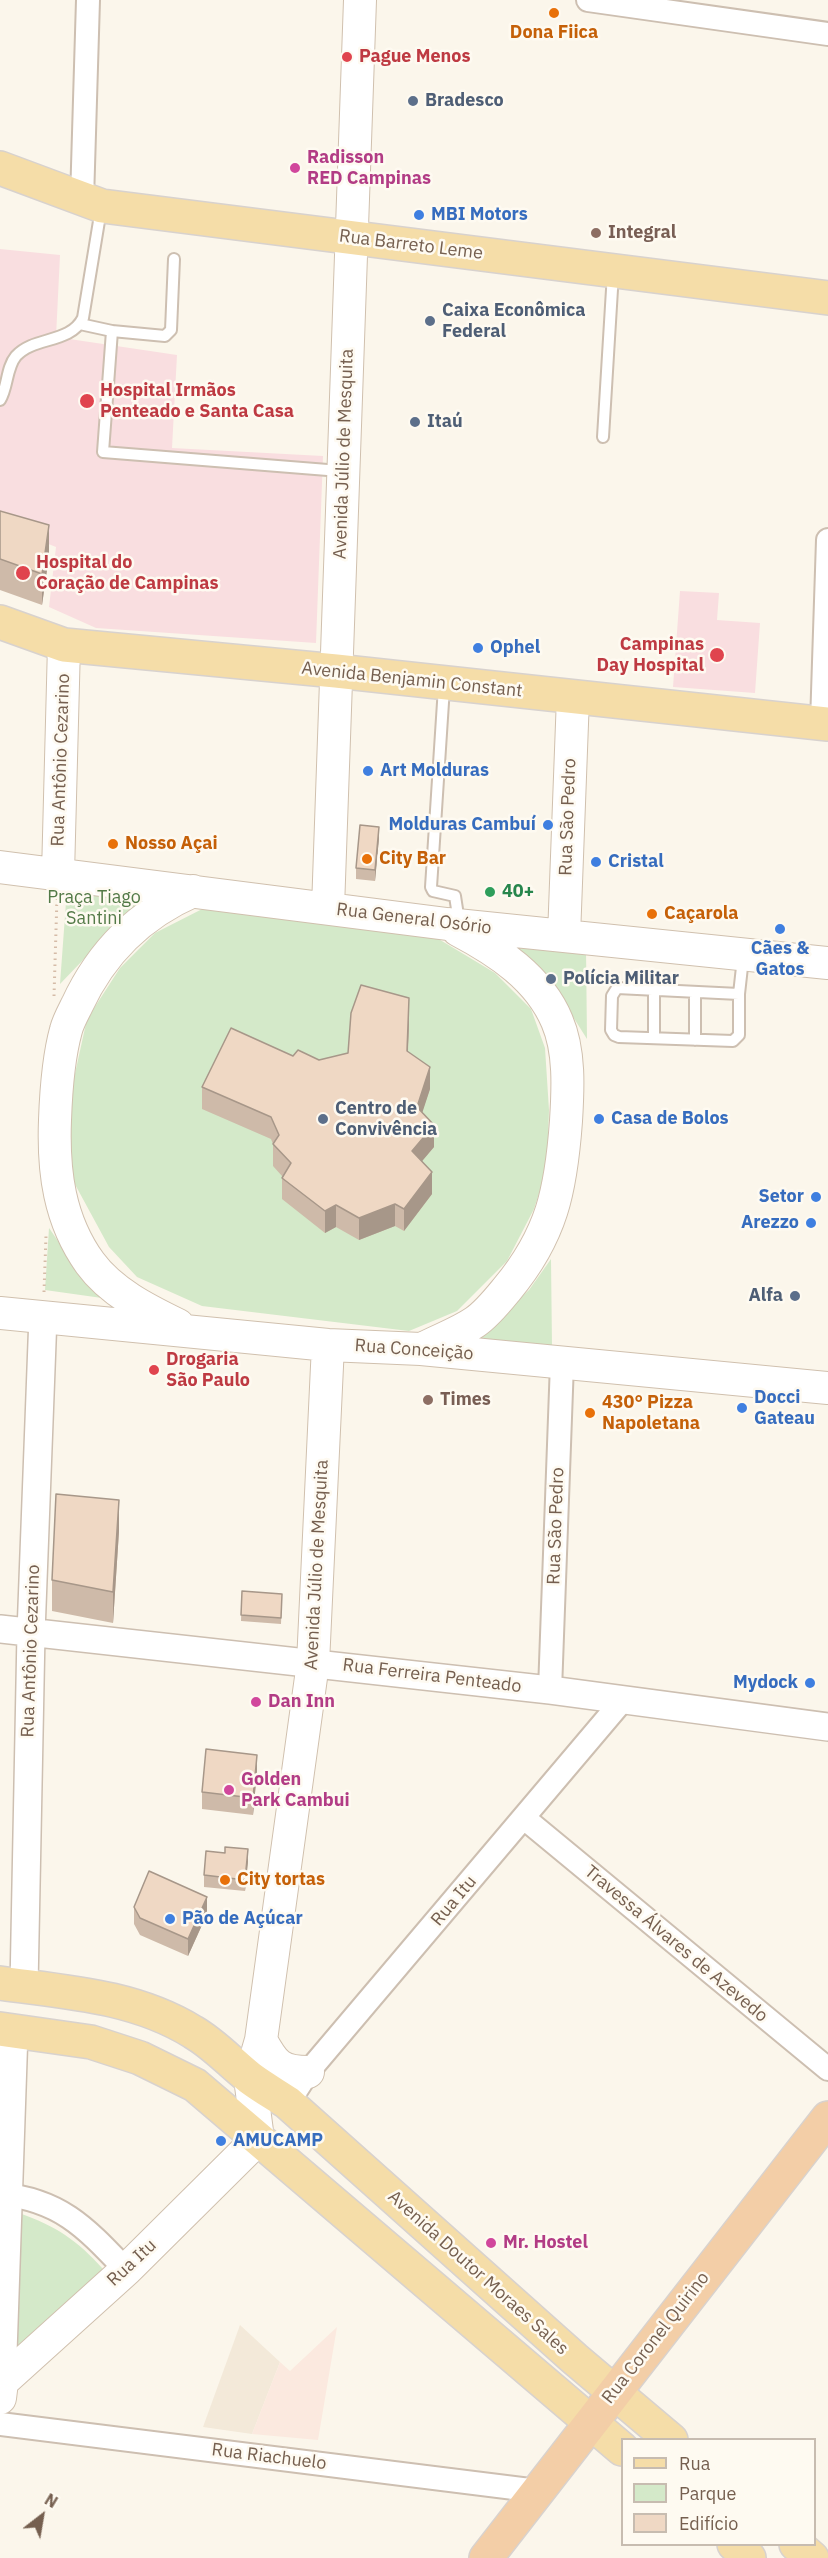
<!DOCTYPE html>
<meta charset="utf-8">
<style>
body{margin:0}
#map{position:relative;width:828px;height:2558px;overflow:hidden;background:#fbf6eb;font-family:"IBM Plex Sans",sans-serif}
canvas{display:block}
.legend{position:absolute;left:621px;top:2438px;width:195px;height:108px;box-sizing:border-box;background:#fefaf1;border:2px solid #c7bcb0;margin:0;padding:8px 10px;list-style:none;font-size:18px;color:#755f4f}
.legend li{display:flex;align-items:center;gap:12px;height:30px}
.legend b{width:30px;border:2px solid #c7bcb0}
.north{position:absolute;left:12px;top:2486px;width:60px;height:60px;-webkit-text-stroke:4px #fefaf1;paint-order:stroke;rotate:31deg;font-size:16px;font-weight:700;line-height:24px;text-align:center;color:#755f4f}
.north::after{content:'';display:block;margin:auto;width:21px;height:27px;background:#755f4f;clip-path:polygon(50% 0,100% 100%,50% 72%,0 100%)}
</style>
<div id="map">
<canvas width="828" height="2558"></canvas>
<ul class="legend">
<li><b style="height:8px;background:#f5dda8"></b>Rua</li>
<li><b style="height:16px;background:#d4e9c9"></b>Parque</li>
<li><b style="height:16px;background:#efd8c4"></b>Edifício</li>
</ul>
<div class="north">N</div>
</div>
<script>
const g = document.querySelector('canvas').getContext('2d');
g.lineJoin = 'round';
function fillPath(path, color) { g.fillStyle = color; g.fill(path, 'evenodd'); }
function trace(path, color, width, dash) { g.strokeStyle = color; g.lineWidth = width; g.lineCap = dash ? 'butt' : 'round'; g.setLineDash(dash || []); g.stroke(path); }
function drawText(font, color, halo, rows, align = 'center') {
  g.font = font + ' "IBM Plex Sans",sans-serif'; g.lineWidth = 5; g.setLineDash([]); g.textBaseline = 'middle'; g.strokeStyle = halo; g.fillStyle = color; for (const [text, x, y, turn = 0] of rows) {
    g.save(); g.translate(x, y); g.rotate((+turn || 0) * Math.PI / 180); g.textAlign = isNaN(turn) ? turn : align; if (halo) g.strokeText(text, 0, 0); g.fillText(text, 0, 0); g.restore();
  }
}
const residential = new Path2D(`
 M 240,2325 L 280,2362 L 252,2434 L 203,2427 Z`);
const commercial = new Path2D(`
 M 337,2327 L 318,2440 L 252,2434 L 280,2362 L 290,2371 Z`);
const medical = new Path2D(`
 M 0,249 L 60,255 L 56,337 L 177,355 L 172,448 L 323,456 L 316,643 L 96,628 L 49,607 L 56,547 L 0,525 Z
 M 680,591 L 719,593 L 717,620 L 760,623 L 755,693 L 673,687 Z`);
const green = new Path2D(`
 M 68,875 L 159,891 L 130,911 L 60,984 Z
 M 218,901 L 422,929 L 495,973 L 531,1009 L 545,1048 L 549,1110 L 547,1168 L 534,1209 L 507,1261 L 457,1311 L 409,1331 L 202,1306 L 137,1277 L 109,1247 L 71,1177 L 70,1096 L 87,1019 L 120,968 L 155,933 Z
 M 491,932 L 586,949 L 587,1039 L 558,993 L 522,951 Z
 M 49,1228 L 78,1270 L 109,1299 L 45,1290 Z
 M 551,1259 L 552,1347 L 475,1339 L 529,1290 Z
 M 19,2213 C 56,2226 77,2240 103,2269 L 16,2357 Z`);
const path = new Path2D(`
 M 54,996 L 57,897
 M 44,1292 L 46,1236`);
const service = new Path2D(`
 M 80,324 L 112,331 L 103,452 L 340,471
 M 112,331 L 165,336 L 171,330 L 174,259
 M 0,400 C 8,387 6,368 16,356 C 34,336 70,344 83,318 L 101,209
 M 603,437 L 613,273
 M 444,687 L 431,887 L 433,891 L 455,896 L 459,922
 M 739,994 L 617,988 L 612,996 L 611,1030 L 614,1035 L 619,1037 L 733,1041 L 739,1035 L 739,994 L 743,958
 M 654,1038 L 654,990
 M 695,1040 L 695,992`);
const minor = new Path2D(`
 M 588,0 L 828,34
 M 82,200 L 88,0
 M 822,723 L 828,540
 M 550,1690 L 562,1363
 M 524,1818 L 828,2069
 M 288,2103 L 308,2072 L 622,1701
 M 0,2194 C 61,2200 86,2228 126,2270
 M 0,2424 L 538,2491`);
const tertiary = new Path2D(`
 M 0,1629 L 550,1690 L 828,1727
 M 24,1986 L 31,1633 L 43,1316
 M 2,2382 L 14,2031`);
const secondary = new Path2D(`
 M 0,867 L 447,924 L 828,963
 M 58,874 L 64,645
 M 328,908 L 360,0
 M 564,936 L 573,697
 M 0,1313 L 328,1345 L 421,1349 L 828,1388
 M 178,1325 C 147,1310 111,1292 90,1263 C 59,1220 53,1171 55,1120 C 56,1091 58,1059 66,1030 C 68,1022 73,1013 77,1005 C 101,953 140,914 193,891
 M 422,1349 C 439,1340 459,1333 475,1322 C 487,1314 498,1300 507,1289 C 552,1235 561,1190 566,1121 C 568,1089 570,1051 557,1021 C 539,978 498,951 458,930
 M 261,2040 C 274,2064 280,2072 308,2072
 M 0,2398 L 2,2382 L 126,2270 L 258,2139 L 250,2078 L 261,2040 L 313,1663 L 328,1345`);
const primary = new Path2D(`
 M 0,168 L 102,206 L 828,298
 M 0,622 L 64,645 L 336,671 L 828,724
 M 0,1983 C 66,1992 135,1996 193,2032 C 214,2044 231,2063 250,2078 C 262,2087 276,2095 288,2103 L 575,2359 L 671,2440
 M 0,2029 L 91,2042 L 140,2058 L 195,2085 L 622,2449
 M 734,2544 L 749,2558
 M 796,2544 L 812,2558`);
const trunk = new Path2D(`
 M 486,2558 L 828,2118`);
const wall = new Path2D(`
 M 0,511 L 49,556 L 42,605 L 0,590 Z
 M 379,838 L 375,881 L 356,879 L 356,868 Z
 M 409,1020 L 408,1052 L 430,1089 L 422,1112 L 434,1147 L 422,1161 L 432,1194 L 404,1231 L 395,1226 L 359,1240 L 336,1227 L 325,1233 L 282,1199 L 282,1176 L 273,1166 L 273,1144 L 271,1139 L 202,1109 L 202,1087 L 293,1056 L 319,1060 L 348,1053 Z
 M 119,1531 L 113,1623 L 52,1611 L 52,1580 Z
 M 242,1591 L 282,1594 L 281,1624 L 241,1621 Z
 M 257,1771 L 253,1815 L 202,1809 L 202,1792 Z
 M 248,1861 L 245,1891 L 204,1887 L 204,1875 Z
 M 134,1907 L 207,1914 L 188,1956 L 140,1935 L 134,1924 Z`);
const shadedWall = new Path2D(`
 M 49,525 L 49,556 L 42,605 L 42,574 Z
 M 379,827 L 379,838 L 375,881 L 375,870 Z
 M 409,998 L 409,1020 L 407,1073 L 407,1051 Z
 M 430,1067 L 430,1089 L 417,1129 L 417,1107 Z
 M 434,1125 L 434,1147 L 412,1173 L 412,1151 Z
 M 432,1172 L 432,1194 L 404,1231 L 404,1209 Z
 M 395,1204 L 395,1226 L 359,1240 L 359,1218 Z
 M 336,1205 L 336,1227 L 325,1233 L 325,1211 Z
 M 119,1500 L 119,1531 L 113,1623 L 113,1592 Z
 M 257,1755 L 257,1771 L 253,1815 L 253,1798 Z
 M 248,1849 L 248,1861 L 245,1891 L 245,1880 Z
 M 207,1897 L 207,1914 L 188,1956 L 188,1939 Z`);
const building = new Path2D(`
 M 0,511 L 49,525 L 42,574 L 0,559 Z
 M 360,825 L 379,827 L 375,870 L 356,868 Z
 M 361,985 L 409,998 L 407,1051 L 430,1067 L 417,1107 L 434,1125 L 412,1151 L 432,1172 L 404,1209 L 395,1204 L 359,1218 L 336,1205 L 325,1211 L 282,1178 L 291,1163 L 273,1144 L 279,1135 L 271,1117 L 202,1087 L 231,1028 L 293,1056 L 298,1050 L 319,1060 L 348,1053 L 351,1013 Z
 M 56,1494 L 119,1500 L 113,1592 L 52,1580 Z
 M 242,1591 L 282,1594 L 281,1618 L 241,1615 Z
 M 206,1749 L 257,1755 L 253,1798 L 202,1792 Z
 M 225,1847 L 248,1849 L 245,1880 L 204,1875 L 206,1851 L 225,1853 Z
 M 149,1871 L 207,1897 L 188,1939 L 140,1918 L 134,1907 Z`);
const markers = [
 [554,13,6,"#e8710a"],
 [347,57,6,"#e0444e"],
 [413,101,6,"#5c6f8a"],
 [295,168,6,"#d1479c"],
 [419,215,6,"#3f7fe0"],
 [596,233,6,"#8d6e63"],
 [430,321,6,"#5c6f8a"],
 [87,401,8,"#e0444e"],
 [415,422,6,"#5c6f8a"],
 [23,573,8,"#e0444e"],
 [478,648,6,"#3f7fe0"],
 [717,655,8,"#e0444e"],
 [368,771,6,"#3f7fe0"],
 [548,825,6,"#3f7fe0"],
 [113,844,6,"#e8710a"],
 [367,859,6,"#e8710a"],
 [596,862,6,"#3f7fe0"],
 [490,892,6,"#2e9e5b"],
 [652,914,6,"#e8710a"],
 [780,929,6,"#3f7fe0"],
 [551,979,6,"#5c6f8a"],
 [323,1119,6,"#5c6f8a"],
 [599,1119,6,"#3f7fe0"],
 [816,1197,6,"#3f7fe0"],
 [811,1223,6,"#3f7fe0"],
 [795,1296,6,"#5c6f8a"],
 [154,1370,6,"#e0444e"],
 [428,1400,6,"#8d6e63"],
 [742,1408,6,"#3f7fe0"],
 [590,1413,6,"#e8710a"],
 [810,1683,6,"#3f7fe0"],
 [256,1702,6,"#d1479c"],
 [229,1790,6,"#d1479c"],
 [225,1880,6,"#e8710a"],
 [170,1919,6,"#3f7fe0"],
 [221,2141,6,"#3f7fe0"],
 [491,2243,6,"#d1479c"]
];
const foodNames = [
 ["Dona Fiica",554,33,"center"],
 ["Nosso Açai",125,844],
 ["City Bar",379,859],
 ["Caçarola",664,914],
 ["430° Pizza",602,1403],
 ["Napoletana",602,1424],
 ["City tortas",237,1880]
];
const healthNames = [
 ["Pague Menos",359,57],
 ["Hospital Irmãos",100,391],
 ["Penteado e Santa Casa",100,412],
 ["Hospital do",36,563],
 ["Coração de Campinas",36,584],
 ["Campinas",704,645,"right"],
 ["Day Hospital",704,666,"right"],
 ["Drogaria",166,1360],
 ["São Paulo",166,1381]
];
const serviceNames = [
 ["Bradesco",425,101],
 ["Caixa Econômica",442,311],
 ["Federal",442,332],
 ["Itaú",427,422],
 ["Polícia Militar",563,979],
 ["Centro de",335,1109],
 ["Convivência",335,1130],
 ["Alfa",783,1296,"right"]
];
const hotelNames = [
 ["Radisson",307,158],
 ["RED Campinas",307,179],
 ["Dan Inn",268,1702],
 ["Golden",241,1780],
 ["Park Cambui",241,1801],
 ["Mr. Hostel",503,2243]
];
const shopNames = [
 ["MBI Motors",431,215],
 ["Ophel",490,648],
 ["Art Molduras",380,771],
 ["Molduras Cambuí",536,825,"right"],
 ["Cristal",608,862],
 ["Cães &",780,949,"center"],
 ["Gatos",780,970,"center"],
 ["Casa de Bolos",611,1119],
 ["Setor",804,1197,"right"],
 ["Arezzo",799,1223,"right"],
 ["Docci",754,1398],
 ["Gateau",754,1419],
 ["Mydock",798,1683,"right"],
 ["Pão de Açúcar",182,1919],
 ["AMUCAMP",233,2141]
];
const educationNames = [
 ["Integral",608,233],
 ["Times",440,1400]
];
const streetNames = [
 ["Rua Barreto Leme",411,245,7],
 ["Avenida Júlio de Mesquita",344,454,-88],
 ["Avenida Benjamin Constant",412,680,6],
 ["Rua Antônio Cezarino",61,760,-88],
 ["Rua São Pedro",568,817,-88],
 ["Rua General Osório",414,919,7],
 ["Rua Conceição",414,1350,4],
 ["Rua São Pedro",556,1526,-88],
 ["Avenida Júlio de Mesquita",317,1565,-87],
 ["Rua Antônio Cezarino",31,1651,-88],
 ["Rua Ferreira Penteado",432,1676,7],
 ["Rua Itu",454,1901,-50],
 ["Travessa Álvares de Azevedo",676,1944,40],
 ["Rua Itu",132,2263,-43],
 ["Avenida Doutor Moraes Sales",478,2273,42],
 ["Rua Coronel Quirino",656,2338,-52],
 ["Rua Riachuelo",269,2457,7]
];
const leisureNames = [
 ["40+",502,892]
];
const parkNames = [
 ["Praça Tiago",94,898],
 ["Santini",94,919]
];
fillPath(residential, '#f3e9d9');
fillPath(commercial, '#fbe9df');
fillPath(medical, '#f9dee0');
fillPath(green, '#d4e9c9');
trace(service, '#cdbfb1', 14);
trace(minor, '#cdbfb1', 26);
trace(tertiary, '#cdbfb1', 30);
trace(secondary, '#d0c0ae', 34);
trace(primary, '#d8d2ce', 36);
trace(trunk, '#d8d2ce', 36);
trace(path, '#d5bba7', 3, [1.5, 4.5]);
trace(service, '#fff', 10);
trace(minor, '#fff', 22);
trace(tertiary, '#fff', 27);
trace(secondary, '#fff', 32);
trace(primary, '#f5dda8', 33);
trace(trunk, '#f3cea7', 33);
fillPath(wall, '#cebaa9');
fillPath(shadedWall, '#a79789');
fillPath(building, '#efd8c4');
trace(building, '#a79789', 1.5);
for (const [x, y, r, color] of markers) { const dot = new Path2D(); dot.arc(x, y, r, 0, 2 * Math.PI); g.fillStyle = color; g.fill(dot); trace(dot, '#fefaf1', 2); }
drawText('bold 18px', '#c56008', '#fefaf1', foodNames, 'left');
drawText('bold 18px', '#be3a42', '#fefaf1', healthNames, 'left');
drawText('bold 18px', '#4e5e75', '#fefaf1', serviceNames, 'left');
drawText('bold 18px', '#b23c85', '#fefaf1', hotelNames, 'left');
drawText('bold 18px', '#366cbe', '#fefaf1', shopNames, 'left');
drawText('bold 18px', '#785e54', '#fefaf1', educationNames, 'left');
drawText('18px', '#755f4f', '#fefaf1', streetNames);
drawText('bold 18px', '#27864d', '#fefaf1', leisureNames, 'left');
drawText('18px', '#537a47', '#fefaf1', parkNames);
</script>
